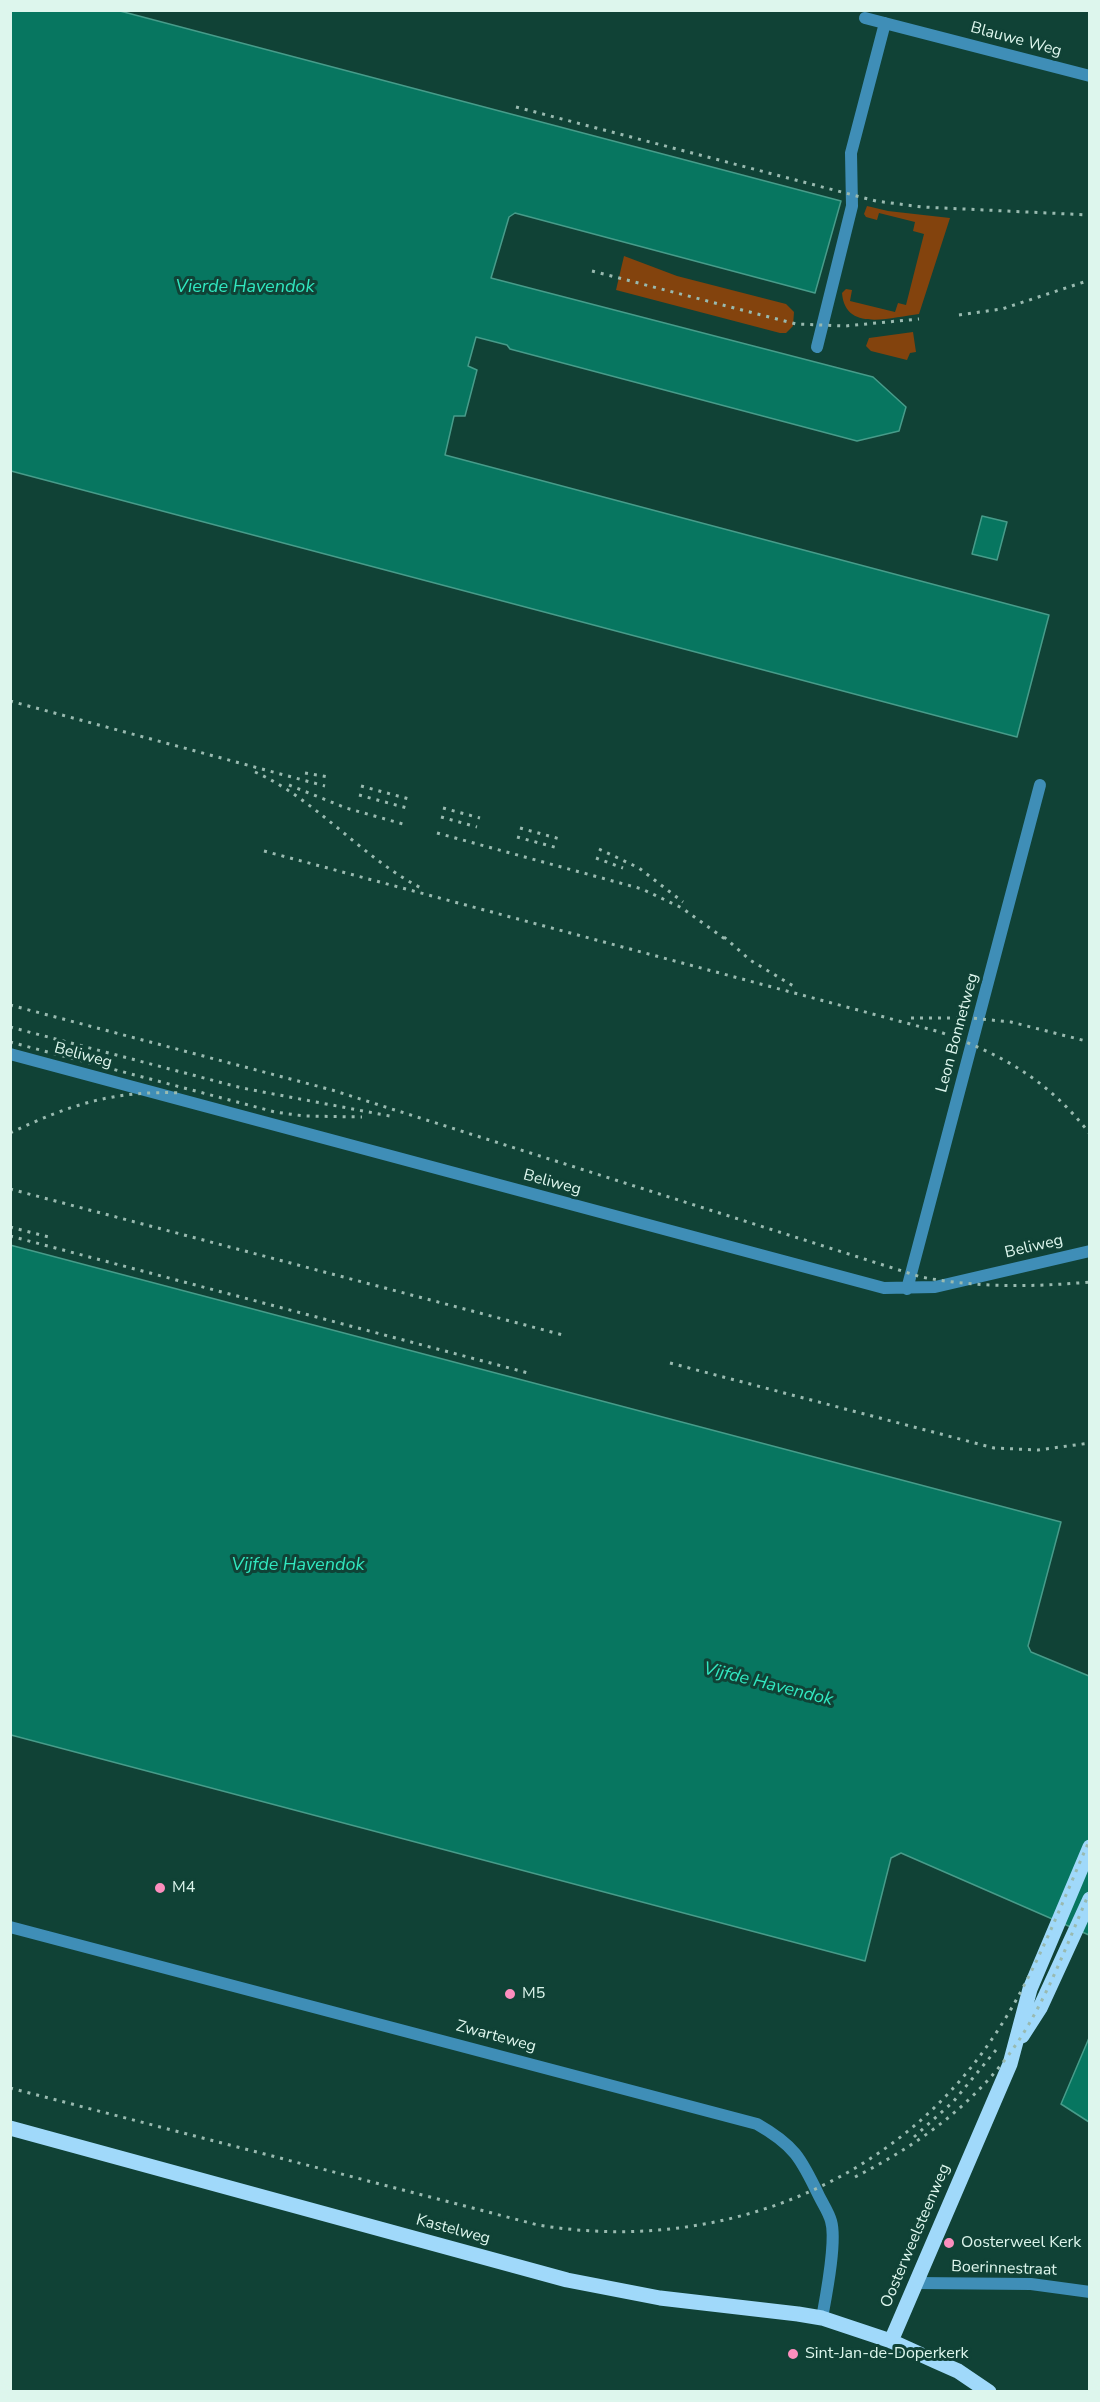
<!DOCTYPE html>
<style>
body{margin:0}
#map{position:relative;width:1100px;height:2402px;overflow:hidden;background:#104236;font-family:"Nunito Sans",sans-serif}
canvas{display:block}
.frame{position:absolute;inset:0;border:12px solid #ddf6ed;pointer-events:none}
</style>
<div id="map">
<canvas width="1100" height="2402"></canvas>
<div class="frame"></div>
</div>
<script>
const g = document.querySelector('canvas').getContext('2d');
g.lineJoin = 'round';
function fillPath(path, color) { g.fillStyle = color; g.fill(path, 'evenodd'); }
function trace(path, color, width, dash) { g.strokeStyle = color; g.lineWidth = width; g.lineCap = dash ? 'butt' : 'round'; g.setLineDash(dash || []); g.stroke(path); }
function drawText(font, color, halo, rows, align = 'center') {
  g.font = font + ' "Nunito Sans",sans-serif'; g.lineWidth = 6; g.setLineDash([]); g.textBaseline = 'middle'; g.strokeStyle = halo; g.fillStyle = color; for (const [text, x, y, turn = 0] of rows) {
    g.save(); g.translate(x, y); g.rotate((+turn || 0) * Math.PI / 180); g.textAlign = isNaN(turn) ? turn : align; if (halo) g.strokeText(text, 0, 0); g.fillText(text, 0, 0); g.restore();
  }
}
const green = new Path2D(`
 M 867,206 L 888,211 L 950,218 L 919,314 C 892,317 845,333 842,293 L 846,289 L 852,290 L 850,301 L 895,312 L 898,303 L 906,305 L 924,234 L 913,231 L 915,222 L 879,213 L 877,220 L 866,217 L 864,214 Z
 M 624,256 L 677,276 L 786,304 L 794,312 L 793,326 L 786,333 L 780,333 L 616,290 Z
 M 913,332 L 916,352 L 910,353 L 907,360 L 871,351 L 866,346 L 869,338 Z`);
const water = new Path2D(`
 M 10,11 L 120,11 L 841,201 L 815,293 L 515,213 L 509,217 L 491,278 L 873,377 L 906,407 L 899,431 L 857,441 L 510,349 L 507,345 L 476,337 L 468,366 L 477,370 L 465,416 L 454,416 L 445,455 L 1049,615 L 1017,737 L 11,471 Z
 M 982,516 L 1007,522 L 997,560 L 972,554 Z
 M 10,1245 L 1061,1522 L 1028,1646 L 1031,1652 L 1089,1676 L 1089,1935 L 901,1853 L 891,1858 L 865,1961 L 11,1735 Z
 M 1089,2038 L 1089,2122 L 1061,2104 Z`);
const minor = new Path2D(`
 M 865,18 L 1090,76
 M 817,347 L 852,206 L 851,153 L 885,23
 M 10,1054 L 884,1288 L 935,1287 L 1090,1251
 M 907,1289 L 1040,785
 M 10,1927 L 757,2124 C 794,2145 801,2158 819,2196 C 823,2204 829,2213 831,2221 C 837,2241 826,2296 822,2318
 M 916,2283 L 1031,2284 L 1090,2292`);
const major = new Path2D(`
 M 1022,2036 L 1040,2008 L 1090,1899
 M 10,2128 L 567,2280 L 660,2298 L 798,2314 L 822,2318 L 891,2341 L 935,2361 L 958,2371 L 989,2392
 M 891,2341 L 1010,2064 L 1030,1989 L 1090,1847`);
const rail = new Path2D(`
 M 516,107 L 876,201 L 922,207 L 1090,215
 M 592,271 L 796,324 L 845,326 L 919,319
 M 959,315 L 1002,309 L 1090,280
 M 10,701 L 325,786
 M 255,772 C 317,800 361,857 421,888
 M 305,773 L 328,777
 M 289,785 L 346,808 L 403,824
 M 361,786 L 409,799
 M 359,795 L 407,808
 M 443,808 L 480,818
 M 441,817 L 477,827
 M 520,828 L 560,839
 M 437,833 L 642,889 L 682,908 L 729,942
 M 517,837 L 558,848
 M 599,849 L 639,868 L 683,902
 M 264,851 L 940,1032 C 1003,1055 1048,1080 1090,1134
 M 596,858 L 623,868
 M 724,937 L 750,960 L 795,987
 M 10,1005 L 332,1090 L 921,1277 C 978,1288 1032,1287 1090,1282
 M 911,1018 L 971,1018 L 1011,1022 L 1090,1042
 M 10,1027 L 242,1088 L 395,1117
 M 10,1042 L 275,1112 L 304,1116 L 362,1117
 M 10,1133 C 71,1104 115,1090 183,1093
 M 10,1189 L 563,1335
 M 10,1227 L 49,1237
 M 10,1236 L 532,1374
 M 670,1363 L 994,1448 L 1038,1450 L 1090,1443
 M 10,2088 L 538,2225 C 713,2254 891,2188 992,2039 C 1034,1978 1060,1907 1090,1839
 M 914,2137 L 953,2102 L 996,2050
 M 855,2177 C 924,2142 985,2097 1026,2029 C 1052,1986 1070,1937 1090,1891`);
const markers = [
 [160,1888,6,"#fd8ebe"],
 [510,1994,6,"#fd8ebe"],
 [949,2243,6,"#fd8ebe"],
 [793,2354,6,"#fd8ebe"]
];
const streetNames = [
 ["Blauwe Weg",1016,40,15],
 ["Leon Bonnetweg",958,1033,-75],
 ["Beliweg",83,1056,15],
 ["Beliweg",552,1183,15],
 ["Beliweg",1034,1247,-13],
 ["Zwarteweg",496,2037,15],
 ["Kastelweg",453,2230,15],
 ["Oosterweelsteenweg",916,2236,-67],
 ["Boerinnestraat",1004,2269,2]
];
const poiNames = [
 ["M4",172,1888],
 ["M5",522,1994],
 ["Oosterweel Kerk",961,2243],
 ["Sint-Jan-de-Doperkerk",805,2354]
];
const waterNames = [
 ["Vierde Havendok",245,288],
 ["Vijfde Havendok",298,1566],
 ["Vijfde Havendok",768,1685,14]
];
fillPath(green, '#83430d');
fillPath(water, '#077660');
trace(water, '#479c8a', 1.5);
trace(minor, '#3f8eb7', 12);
trace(major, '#a0d9fa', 15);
trace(rail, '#99bab0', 3, [3, 6]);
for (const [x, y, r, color] of markers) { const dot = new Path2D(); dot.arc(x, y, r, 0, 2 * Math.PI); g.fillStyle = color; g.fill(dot); trace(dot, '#104236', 2); }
drawText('16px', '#ddf6ed', '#104236', streetNames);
drawText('16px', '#ddf6ed', '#104236', poiNames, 'left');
drawText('italic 18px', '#31e8c0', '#104236', waterNames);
</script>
